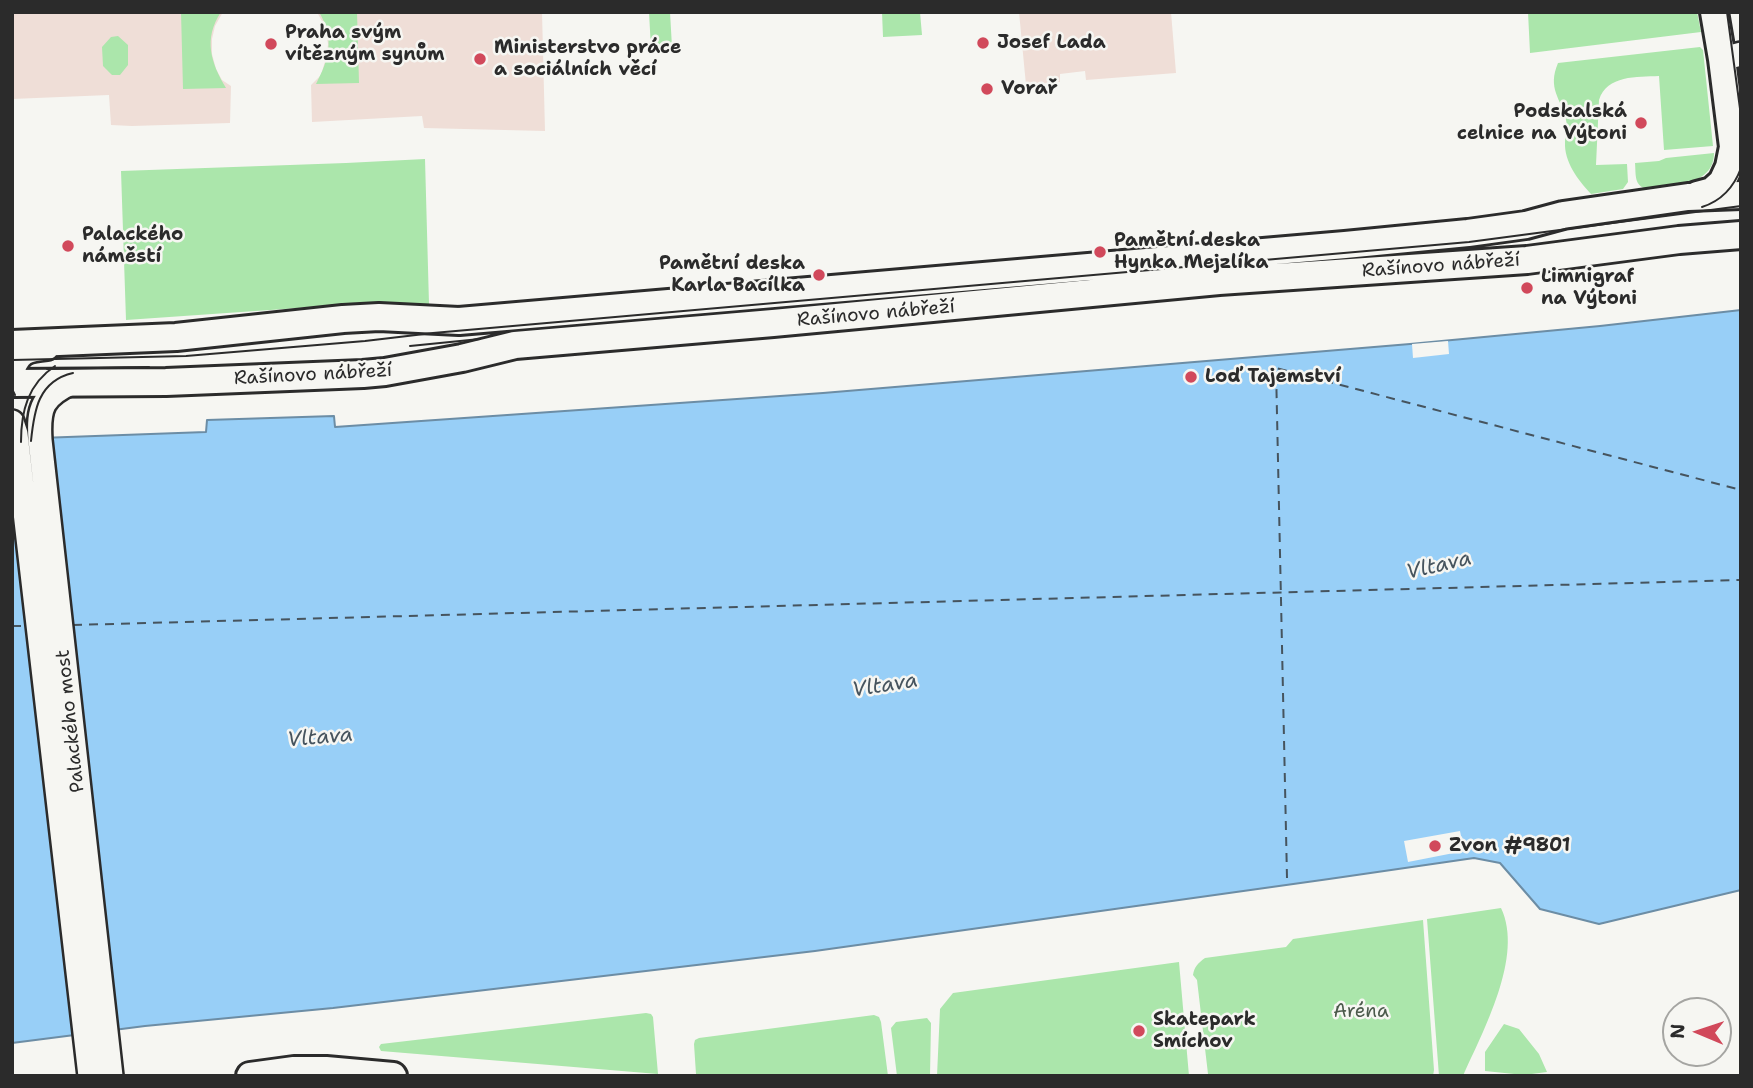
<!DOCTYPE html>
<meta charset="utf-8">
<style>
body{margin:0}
#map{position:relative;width:1753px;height:1088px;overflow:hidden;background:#f6f6f2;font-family:"Shantell Sans",sans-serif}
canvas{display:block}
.frame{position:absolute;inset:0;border:14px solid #2b2b2b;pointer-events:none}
.north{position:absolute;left:1662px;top:997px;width:70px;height:70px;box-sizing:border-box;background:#f6f6f2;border:2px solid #a5a5a2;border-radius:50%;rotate:272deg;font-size:19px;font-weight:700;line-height:28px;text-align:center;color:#2b2b2b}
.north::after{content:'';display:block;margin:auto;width:24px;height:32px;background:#d1495b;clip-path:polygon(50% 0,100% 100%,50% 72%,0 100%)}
</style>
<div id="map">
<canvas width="1753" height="1088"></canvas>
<div class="frame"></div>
<div class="north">N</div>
</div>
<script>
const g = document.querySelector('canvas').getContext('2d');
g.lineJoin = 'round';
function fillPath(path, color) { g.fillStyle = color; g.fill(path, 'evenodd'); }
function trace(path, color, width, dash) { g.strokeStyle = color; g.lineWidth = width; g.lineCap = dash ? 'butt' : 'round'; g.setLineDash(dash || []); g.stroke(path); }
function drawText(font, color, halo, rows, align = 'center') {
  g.font = font + ' "Shantell Sans",sans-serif'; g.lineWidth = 5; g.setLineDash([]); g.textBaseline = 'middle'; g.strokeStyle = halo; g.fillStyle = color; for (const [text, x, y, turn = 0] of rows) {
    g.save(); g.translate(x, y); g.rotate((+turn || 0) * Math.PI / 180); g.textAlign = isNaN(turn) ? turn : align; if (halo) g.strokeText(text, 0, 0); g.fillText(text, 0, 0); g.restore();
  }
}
const built = new Path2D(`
 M 12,12 L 223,12 L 215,26 L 212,39 L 212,54 L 216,69 L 222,80 L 231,86 L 230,123 L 132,126 L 111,125 L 109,95 L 12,99 Z
 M 317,12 L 542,12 L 545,131 L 424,128 L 422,116 L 312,122 L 311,85 L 321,75 L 326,58 L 328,44 L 325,27 Z
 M 1019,12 L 1171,12 L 1176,73 L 1086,80 L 1085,71 L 1060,74 L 1060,82 L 1026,85 Z`);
const green = new Path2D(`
 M 181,12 L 221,12 C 203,39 211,63 226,88 L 183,89 Z
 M 319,12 L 357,12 L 359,83 L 316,84 C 329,59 335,39 319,12 Z
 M 649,12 L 670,12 L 672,47 L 651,49 Z
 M 882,12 L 920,12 L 922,35 L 883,37 Z
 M 1528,12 L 1697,12 L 1701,32 L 1530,53 Z
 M 118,36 L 128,45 L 128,65 L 120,75 L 112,75 L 103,66 L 102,47 L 111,37 Z
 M 1700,47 L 1703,50 L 1713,146 L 1664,150 L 1659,76 C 1637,77 1607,75 1599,100 L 1596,165 L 1627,164 L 1628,182 L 1623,189 L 1591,194 C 1578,180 1564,162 1565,142 C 1565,135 1568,128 1566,120 C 1561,98 1547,89 1558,63 Z
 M 1714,153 C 1714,187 1669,186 1644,188 C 1634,184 1636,173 1635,163 L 1659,161 L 1666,158 Z
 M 425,159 L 429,304 L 371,303 L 126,320 L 121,171 L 346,163 Z
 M 1501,908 C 1524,956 1483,1031 1463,1076 L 1439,1076 L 1427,919 Z
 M 1423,920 L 1434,1070 L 1433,1076 L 1210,1076 L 1208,1074 L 1197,980 L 1193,975 C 1194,967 1198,963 1205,958 L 1286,947 L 1293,939 Z
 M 1179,962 L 1189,1076 L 937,1076 L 940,1009 L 953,993 Z
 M 646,1013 L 651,1014 L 653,1017 L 658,1074 L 381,1051 L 379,1047 L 381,1044 Z
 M 874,1015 L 879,1017 L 881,1022 L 888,1076 L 698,1076 L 696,1074 L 694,1044 L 695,1040 L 699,1038 Z
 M 927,1018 L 931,1023 L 930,1076 L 897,1076 L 891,1028 L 896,1022 Z
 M 1504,1024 L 1519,1029 L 1539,1054 L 1547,1072 L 1524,1075 L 1485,1071 L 1485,1052 Z`);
const water = new Path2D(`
 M 1741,310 L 1741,890 L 1599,924 L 1540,909 L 1500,863 L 1474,858 L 1329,879 L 815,951 L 333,1008 L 145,1026 L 12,1043 L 12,439 L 206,432 L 207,420 L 334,416 L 335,427 L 823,393 L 1410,344 L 1600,326 Z`);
const pier = new Path2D(`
 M 1448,341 L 1449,354 L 1413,358 L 1412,344 Z
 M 1460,831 L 1464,851 L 1408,862 L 1404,841 Z`);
const ferry = new Path2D(`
 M 73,625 L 1741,580
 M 12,626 L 29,626
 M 1287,878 L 1276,368 L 1741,490`);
const tertiary = new Path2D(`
 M 1722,59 L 1741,54
 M 12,373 C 19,352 26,350 47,348
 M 73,382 C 42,396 38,408 40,440 L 111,1076
 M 12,422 L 16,434 L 90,1076`);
const secondary = new Path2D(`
 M 1697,195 L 1712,191 L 1722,182 L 1729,167 L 1733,147 L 1722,59 L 1714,12
 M 12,344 L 176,337 L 343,319 L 379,317 L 459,321 L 1345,245 L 1468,233 L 1526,225 L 1563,215 L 1688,197 L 1741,195
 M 12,383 L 166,382 L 363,374 L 385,372 L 462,358 L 515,345 L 773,323 L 1219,281 L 1527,260 L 1679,240 L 1741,235
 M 250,1076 L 294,1070 L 326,1070 L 393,1076`);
const tram = new Path2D(`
 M 1727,12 L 1741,116
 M 1702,207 C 1721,201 1734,187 1741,168
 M 410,346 L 480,339
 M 12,360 L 186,356 L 365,341 L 433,333 L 1469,242 L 1741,206
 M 47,369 L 149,367
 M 12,389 L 15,395
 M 31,441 C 34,411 38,381 73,373
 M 21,442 C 21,411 28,384 55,366`);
const markers = [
 [983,43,7,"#d1495b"],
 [271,44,7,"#d1495b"],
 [480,59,7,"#d1495b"],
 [987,89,7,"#d1495b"],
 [1641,123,7,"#d1495b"],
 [68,246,7,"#d1495b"],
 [1100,252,7,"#d1495b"],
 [819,275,7,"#d1495b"],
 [1527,288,7,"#d1495b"],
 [1191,377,7,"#d1495b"],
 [1435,846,7,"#d1495b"],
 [1139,1031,7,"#d1495b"]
];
const poiNames = [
 ["Praha svým",285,33],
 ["vítězným synům",285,55],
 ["Josef Lada",997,43],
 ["Ministerstvo práce",494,48],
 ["a sociálních věcí",494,70],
 ["Vorař",1001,89],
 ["Podskalská",1627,112,"right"],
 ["celnice na Výtoni",1627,134,"right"],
 ["Palackého",82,235],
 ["náměstí",82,257],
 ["Pamětní deska",1114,241],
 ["Hynka Mejzlíka",1114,263],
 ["Pamětní deska",805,264,"right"],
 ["Karla Bacílka",805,286,"right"],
 ["Limnigraf",1541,277],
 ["na Výtoni",1541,299],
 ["Loď Tajemství",1205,377],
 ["Zvon #9801",1449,846],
 ["Skatepark",1153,1020],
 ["Smíchov",1153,1042]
];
const streetNames = [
 ["Rašínovo nábřeží",1441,266,-4],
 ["Rašínovo nábřeží",876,314,-5],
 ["Rašínovo nábřeží",313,375,-3],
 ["Palackého most",71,721,-96]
];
const parkNames = [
 ["Aréna",1361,1012]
];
const waterNames = [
 ["Vltava",1439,566,-13],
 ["Vltava",885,686,-9],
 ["Vltava",320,738,-5]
];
fillPath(built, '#efded7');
fillPath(green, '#abe6ab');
fillPath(water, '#98cff7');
trace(water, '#6c8da5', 2);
fillPath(pier, '#f6f6f2');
trace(ferry, '#46545e', 2, [9, 7]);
trace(tertiary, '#2b2b2b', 28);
trace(secondary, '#2b2b2b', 32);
trace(tertiary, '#f6f6f2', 23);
trace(secondary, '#f6f6f2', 26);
trace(tram, '#2b2b2b', 2);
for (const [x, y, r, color] of markers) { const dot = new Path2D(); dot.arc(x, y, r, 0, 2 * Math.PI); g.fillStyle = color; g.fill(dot); trace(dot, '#f6f6f2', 2.5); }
drawText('bold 19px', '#2b2b2b', '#f6f6f2', poiNames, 'left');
drawText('19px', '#2b2b2b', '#f6f6f2', streetNames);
drawText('19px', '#4b5a4b', '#f6f6f2', parkNames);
drawText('italic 21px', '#46545e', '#f6f6f2', waterNames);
</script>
